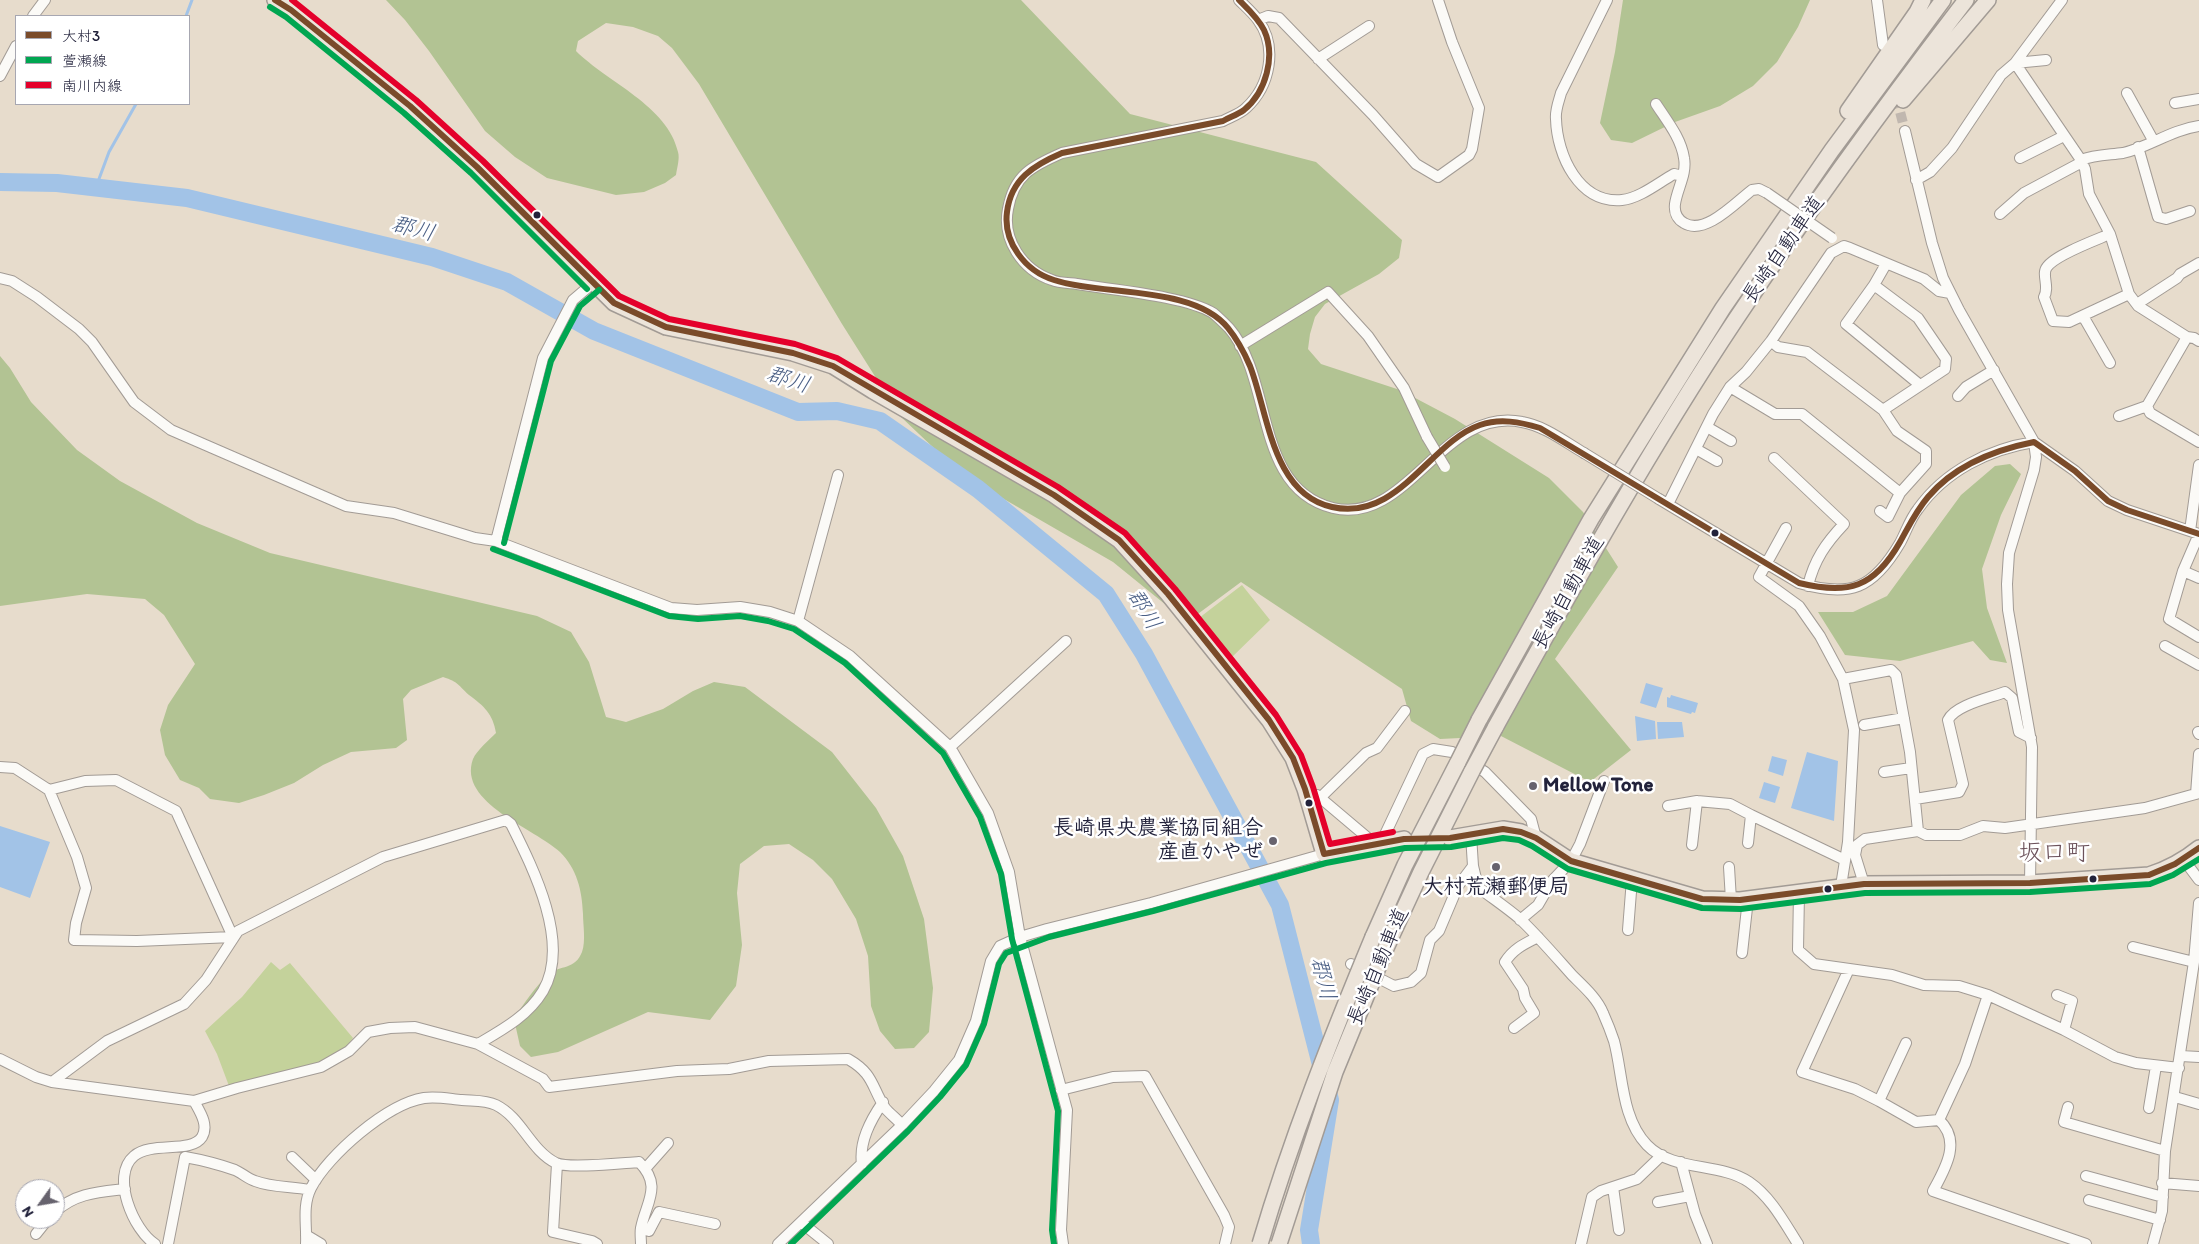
<!DOCTYPE html>
<meta charset="utf-8">
<style>
body{margin:0}
#map{position:relative;width:2199px;height:1244px;overflow:hidden;background:#e7dccc;font-family:Itim,"Klee One",sans-serif}
canvas{display:block}
.legend{position:absolute;left:15px;top:15px;width:175px;height:90px;box-sizing:border-box;background:#fff;border:1px solid #a7a7b1;margin:0;padding:6px 9px;list-style:none;font-size:15px;color:#22223b}
.legend li{display:flex;align-items:center;gap:10px;height:25px}
.legend b{width:25px;border:1px solid #a7a7b1}
.north{position:absolute;left:15px;top:1179px;width:50px;height:50px;box-sizing:border-box;background:#fff;border:1px solid #a7a7b1;border-radius:50%;rotate:238deg;font-size:14px;font-weight:700;line-height:20px;text-align:center;color:#22223b}
.north::after{content:'';display:block;margin:auto;width:18px;height:22px;background:#67636e;clip-path:polygon(50% 0,100% 100%,50% 72%,0 100%)}
</style>
<div id="map">
<canvas width="2199" height="1244"></canvas>
<ul class="legend">
<li><b style="height:6px;background:#7a4b2a"></b>大村3</li>
<li><b style="height:6px;background:#00a651"></b>萱瀬線</li>
<li><b style="height:6px;background:#e4002b"></b>南川内線</li>
</ul>
<div class="north">N</div>
</div>
<script>
const g = document.querySelector('canvas').getContext('2d');
g.lineJoin = 'round';
function fillPath(path, color) { g.fillStyle = color; g.fill(path, 'evenodd'); }
function trace(path, color, width, dash) { g.strokeStyle = color; g.lineWidth = width; g.lineCap = dash ? 'butt' : 'round'; g.setLineDash(dash || []); g.stroke(path); }
function drawText(font, color, halo, rows, align = 'center') {
  g.font = font + ' Itim,"Klee One",sans-serif'; g.lineWidth = 5; g.setLineDash([]); g.textBaseline = 'middle'; g.strokeStyle = halo; g.fillStyle = color; for (const [text, x, y, turn = 0] of rows) {
    g.save(); g.translate(x, y); g.rotate((+turn || 0) * Math.PI / 180); g.textAlign = isNaN(turn) ? turn : align; if (halo) g.strokeText(text, 0, 0); g.fillText(text, 0, 0); g.restore();
  }
}
const green = new Path2D(`
 M 1242,585 L 1270,620 L 1230,659 L 1199,618 Z
 M 271,962 L 280,970 L 290,963 L 353,1038 L 342,1052 L 320,1063 L 229,1086 L 217,1054 L 205,1031 L 242,997 Z`);
const forest = new Path2D(`
 M 386,0 L 1021,0 L 1130,114 L 1316,162 L 1402,240 L 1399,258 L 1379,274 L 1325,304 L 1315,317 L 1310,334 L 1308,349 L 1321,364 L 1400,390 L 1455,419 L 1549,478 L 1583,512 L 1618,567 L 1555,659 L 1631,750 L 1590,782 L 1501,736 L 1440,739 L 1411,721 L 1402,689 L 1241,582 L 1187,622 L 1113,562 L 990,491 L 938,452 L 900,416 L 842,324 L 699,84 L 672,48 L 658,36 L 633,27 L 606,23 L 578,41 L 576,51 C 607,82 668,106 678,152 C 680,158 677,168 676,175 L 665,183 L 644,192 L 616,195 L 547,178 L 515,157 L 485,131 L 429,51 L 405,20 Z
 M 1623,0 L 1810,0 L 1798,27 L 1777,62 L 1753,86 L 1720,106 L 1675,122 L 1632,143 L 1611,140 L 1600,123 L 1615,52 Z
 M 0,356 L 10,368 L 31,402 L 77,450 L 120,481 L 197,523 L 270,553 L 537,616 L 571,632 L 589,662 L 606,717 L 626,722 L 663,709 L 693,691 L 714,682 L 745,687 L 832,752 L 876,808 L 903,856 L 924,919 L 933,988 L 929,1032 L 914,1048 L 895,1049 L 880,1031 L 871,1006 L 868,956 L 856,919 L 832,879 L 813,860 L 789,844 L 764,846 L 740,864 L 737,893 L 742,945 L 736,986 L 710,1020 L 648,1012 L 558,1052 L 531,1057 L 520,1046 L 514,1019 C 524,1003 535,987 549,974 C 560,965 575,970 582,952 C 586,941 583,925 583,914 C 582,890 577,869 560,852 C 536,829 457,803 473,759 C 477,750 489,740 496,733 C 493,714 484,706 469,695 C 458,685 459,682 443,677 L 411,690 L 403,699 L 407,740 L 396,748 L 351,752 L 323,765 L 294,783 L 264,795 L 239,803 L 210,799 L 199,788 L 180,780 L 165,755 L 160,730 L 168,705 L 195,664 L 164,615 L 145,599 L 87,594 L 0,606 Z
 M 2010,464 L 2021,474 L 2001,515 L 1982,569 L 1987,608 L 2007,663 L 1990,660 L 1973,641 L 1900,661 L 1845,655 L 1818,612 L 1853,612 L 1887,596 L 1961,495 L 1995,466 Z`);
const water = new Path2D(`
 M 1646,683 L 1663,688 L 1656,708 L 1640,703 Z
 M 1671,695 L 1698,703 L 1695,713 L 1692,712 L 1691,714 L 1667,707 L 1667,697 L 1670,698 Z
 M 1635,716 L 1655,721 L 1656,739 L 1637,741 Z
 M 1657,722 L 1682,722 L 1684,737 L 1658,739 Z
 M 1807,752 L 1838,761 L 1834,821 L 1791,808 Z
 M 1772,756 L 1787,760 L 1783,776 L 1768,771 Z
 M 1764,782 L 1780,787 L 1775,803 L 1759,798 Z
 M 0,826 L 50,842 L 30,898 L 0,887 Z`);
const stream = new Path2D(`
 M 186,16 L 192,0
 M 96,187 L 109,152 L 136,104`);
const river = new Path2D(`
 M 0,182 L 57,183 L 187,198 L 432,257 L 507,282 L 594,331 L 798,412 L 837,411 L 880,421 L 978,489 L 1106,594 L 1144,654 L 1280,905 L 1330,1100 L 1309,1230 L 1311,1244`);
const minorTunnel = new Path2D(`
 M 1889,69 L 1905,131`);
const minor = new Path2D(`
 M 1239,0 C 1245,6 1253,13 1258,20 C 1278,47 1270,86 1246,108 C 1240,114 1230,117 1223,121 L 1062,153 C 1032,166 1014,175 1008,209 C 1002,239 1022,270 1052,280 C 1059,283 1069,283 1077,284 C 1111,290 1186,296 1213,313 C 1218,317 1224,323 1229,328 C 1274,380 1253,488 1333,508 C 1408,526 1442,406 1522,422 C 1545,426 1565,442 1584,453
 M 1607,0 L 1561,93 C 1559,101 1555,110 1556,119 C 1557,155 1579,204 1622,200 C 1640,198 1658,183 1674,174 L 1683,176
 M 1877,0 L 1883,45
 M 33,16 L 45,0
 M 1258,20 L 1268,16 L 1279,18 L 1373,115 L 1416,164 L 1438,177 L 1469,155 L 1472,149 L 1479,108 L 1452,42 L 1438,0
 M 1318,59 L 1369,26
 M 2015,63 L 2081,160 L 2085,169 L 2089,194 L 2110,234 L 2129,294 L 2138,306 L 2187,337 L 2147,406 L 2150,413 L 2199,442
 M 2015,63 L 2046,60
 M 0,76 L 16,46
 M 2127,93 L 2153,140
 M 2175,103 L 2199,99
 M 1656,104 C 1667,121 1681,138 1684,158 C 1687,174 1677,189 1675,204 C 1674,212 1677,219 1684,223 C 1705,236 1736,202 1752,190 L 1759,189 L 1767,193
 M 1905,131 L 1932,243 L 1943,278 L 1959,310 L 2034,442 L 2036,457 L 2034,470 L 2009,553 L 2007,584 L 2008,610 L 2032,747 L 2030,883
 M 2138,147 L 2158,217 L 2166,219 L 2190,211
 M 2020,158 L 2064,136
 M 2081,160 C 2094,155 2108,155 2123,153 C 2149,147 2171,130 2199,126
 M 1916,180 L 1930,172 L 1952,148 L 2001,75 L 2015,63 L 2062,0
 M 2000,214 L 2024,193 L 2082,162
 M 2110,234 C 2096,240 2055,255 2047,267 C 2041,274 2050,287 2044,297 L 2053,321 L 2069,322 L 2129,294
 M 0,278 L 12,281 L 37,297 L 79,329 L 92,342 L 134,402 L 171,430 L 346,506 L 394,513 L 475,538 L 496,541 L 671,608 L 697,610 L 740,607 L 770,612 L 798,621 L 850,656 L 950,747 L 988,813 L 1009,872 L 1020,937 L 1067,1110 L 1061,1230 L 1063,1244
 M 1874,285 L 1846,324 L 1920,385
 M 2137,304 L 2177,278 L 2180,274 L 2199,263
 M 2083,316 L 2110,363
 M 2187,337 L 2194,338 L 2199,341
 M 1240,346 L 1328,292 L 1368,336 L 1404,388 L 1427,437
 M 1730,387 L 1775,414 L 1802,414 L 1900,493 L 1926,464 L 1926,451 L 1897,431 L 1883,410 L 1807,352 L 1778,347 L 1771,341
 M 1958,396 L 1966,387 L 1994,370
 M 1883,410 L 1945,369 L 1946,359 L 1918,318 L 1874,285 L 1886,264
 M 2119,416 L 2147,406
 M 1707,427 L 1731,441
 M 1696,449 L 1717,461
 M 1774,458 L 1844,524 C 1826,543 1814,560 1808,586
 M 1659,499 L 1799,583 C 1850,598 1873,589 1900,543 C 1906,532 1910,519 1918,509 C 1945,471 1989,449 2034,442 L 2075,471 L 2108,501 L 2127,510 L 2199,534
 M 1668,504 L 1713,414 L 1730,387 L 1746,372 L 1771,341 L 1831,253 L 1844,246 L 1850,248 L 1924,279 L 1939,291 L 1950,293
 M 1880,511 L 1888,517 L 1900,493
 M 1786,528 L 1759,577 L 1799,606 L 1820,636 L 1843,679 L 1854,730 L 1848,842 L 1841,886
 M 2190,531 L 2199,465
 M 2199,534 L 2183,571 L 2199,578
 M 496,541 L 543,358 L 573,300 L 593,283
 M 2183,571 L 2169,619 L 2199,637
 M 798,621 L 838,475
 M 2165,646 L 2199,665
 M 1843,679 L 1891,670 L 1896,675 L 1910,752 L 1918,831
 M 1864,725 L 1904,718
 M 2198,732 L 2199,734
 M 950,747 L 1066,641
 M 0,767 L 15,768 L 49,790 L 77,857 L 86,888 L 76,923 L 74,940 L 137,941 L 233,937
 M 1884,772 L 1911,768
 M 49,790 L 85,781 L 116,780 L 176,811 L 233,937
 M 2196,794 L 2199,754
 M 1317,795 L 1375,844
 M 1320,798 L 1366,753 L 1377,748 L 1405,711
 M 1915,799 L 1959,792 L 1963,784 L 1948,720 C 1955,705 1990,698 2005,692 L 2012,698 L 2019,732 L 2031,738
 M 1668,806 L 1697,801 L 1730,804 L 1751,815 L 1748,843
 M 1751,815 L 1845,860
 M 1471,835 L 1473,866 L 1478,887 C 1492,898 1506,907 1520,919 C 1538,936 1555,956 1572,975 C 1583,986 1597,998 1603,1013 C 1607,1022 1611,1032 1614,1041 C 1623,1074 1621,1118 1647,1145 C 1673,1172 1719,1162 1749,1182 C 1771,1197 1784,1222 1798,1244
 M 1381,843 L 1423,754 L 1433,749 L 1452,752 L 1485,772 L 1531,819 L 1536,838
 M 1692,845 L 1697,801
 M 2184,860 L 2199,880
 M 1729,867 L 1731,900
 M 1864,884 L 1855,855 L 1857,845 L 1865,839 L 1918,831 L 1926,835 L 1960,835 L 1983,826 L 2005,828 L 2145,808 L 2199,793
 M 1799,893 L 1798,950 L 1814,964 L 1892,975 L 1924,985 L 1959,986 L 1988,995 L 2064,1030 L 2115,1057 L 2136,1063 L 2179,1068
 M 1520,920 L 1538,905 L 1552,881 L 1571,861 L 1580,844 L 1604,781
 M 1628,930 L 1632,879
 M 2133,947 L 2194,962
 M 1742,953 L 1748,899
 M 1351,964 L 1394,986 L 1411,982 L 1421,973 L 1430,940 L 1439,931 L 1458,886 L 1473,866
 M 1849,969 L 1802,1072 L 1855,1089 L 1879,1101
 M 2057,995 L 2072,1001 L 2064,1030
 M 1514,1028 L 1534,1013 L 1525,998 L 1523,989 L 1505,962 C 1513,949 1524,944 1538,937
 M 1906,1043 L 1879,1101 L 1916,1122 L 1939,1120 C 1962,1141 1945,1169 1933,1191 L 2086,1244
 M 2181,1056 L 2199,1057
 M 0,1059 L 36,1077 L 52,1082 L 194,1101 L 237,1088 L 321,1067 L 349,1051 L 368,1032 L 390,1028 L 415,1027 L 478,1044 L 543,1079 L 549,1087 L 677,1071 L 729,1069 L 769,1061 L 848,1059 C 874,1074 871,1086 885,1108 C 890,1114 897,1119 902,1125
 M 52,1082 L 107,1041 L 184,1004 L 206,980 L 238,931 L 383,857 L 506,820 L 511,824 C 533,868 571,943 543,991 C 528,1016 502,1030 478,1044
 M 1061,1090 L 1113,1077 L 1145,1076 L 1224,1215 L 1229,1227 L 1225,1244
 M 2175,1097 L 2199,1104
 M 2068,1107 L 2064,1122 L 2165,1151
 M 2149,1108 L 2156,1066
 M 1939,1120 L 1965,1064 L 1988,995
 M 292,1157 L 316,1180
 M 1681,1162 L 1695,1214 L 1707,1244
 M 557,1164 L 553,1232 L 592,1241 L 597,1244
 M 862,1164 C 859,1142 870,1121 883,1102
 M 645,1169 L 668,1143
 M 2086,1176 L 2163,1197
 M 2162,1183 L 2199,1186
 M 1613,1187 L 1619,1230
 M 2089,1200 L 2160,1220
 M 1658,1202 L 1690,1196
 M 55,1212 C 75,1193 99,1192 125,1189
 M 802,1223 L 828,1244
 M 641,1229 L 649,1231 L 659,1212 L 715,1224
 M 36,1234 L 48,1219
 M 306,1235 L 321,1244
 M 155,1244 C 134,1231 110,1176 134,1156 C 152,1141 191,1154 202,1137 C 209,1125 200,1112 194,1101
 M 168,1244 L 185,1157 C 202,1160 218,1164 235,1170 C 242,1173 248,1179 255,1181 C 273,1188 292,1186 310,1190
 M 306,1244 C 307,1225 302,1206 311,1188 C 328,1155 387,1104 424,1098 C 436,1096 450,1099 462,1100 C 473,1101 486,1100 496,1105 C 522,1118 530,1150 556,1163 C 569,1169 622,1163 639,1162 C 663,1186 646,1202 641,1228 C 640,1233 641,1239 641,1244
 M 778,1244 L 902,1125 L 934,1091 L 959,1060 L 976,1021 L 991,961 L 1000,946 L 1020,937 L 1047,929 L 1151,903 L 1324,854
 M 1581,1244 L 1592,1197 L 1601,1191 L 1637,1179 L 1662,1155
 M 2153,1244 L 2162,1211 L 2165,1151 L 2194,962 L 2199,903`);
const highway = new Path2D(`
 M 275,0 L 291,10 L 410,106 L 477,167 L 614,303 L 666,327 L 793,353 L 833,366 L 873,391 L 1054,495 L 1119,540 L 1168,594 L 1269,720 L 1293,758 L 1305,789 L 1324,854 L 1404,839
 M 1903,100 L 1988,0
 M 1848,111 L 1917,12 L 1923,0
 M 1479,720 L 1591,519 L 1723,308 L 1832,150 L 1943,0
 M 1495,728 C 1572,589 1648,451 1736,319 C 1808,211 1887,103 1966,0
 M 1450,838 L 1503,829 L 1521,832 L 1536,838 L 1571,861 L 1702,899 L 1740,900 L 1864,884 L 2030,883 L 2149,875 C 2168,869 2183,861 2199,848
 M 1373,937 L 1405,865 L 1458,762
 M 1386,948 L 1421,872 L 1472,771`);
const minorBridge = new Path2D(`
 M 1767,193 L 1832,238
 M 1427,437 L 1445,467
 M 1584,453 L 1659,499`);
const highwayBridge = new Path2D(`
 M 1458,762 L 1479,720
 M 1472,771 L 1495,728
 M 1260,1244 C 1291,1139 1331,1038 1373,937
 M 1279,1244 L 1335,1072 L 1386,948`);
const bus1 = new Path2D(`
 M 275,0 L 291,10 L 410,106 L 477,167 L 614,303 L 666,327 L 793,353 L 833,366 L 1054,495 L 1119,540 L 1168,594 L 1269,720 L 1293,758 L 1305,789 L 1324,854
 M 1239,0 C 1248,9 1258,18 1264,30 C 1276,56 1266,92 1244,110 C 1237,115 1230,117 1223,121 L 1062,153 C 1034,165 1011,179 1007,212 C 1003,242 1025,271 1054,280 C 1102,296 1194,285 1228,328 C 1237,339 1244,352 1250,366 C 1268,412 1272,494 1332,507 C 1398,522 1430,442 1480,425 C 1500,418 1520,422 1540,428 L 1799,583 C 1848,595 1874,588 1900,542 C 1909,526 1916,511 1928,497 C 1955,465 1994,450 2034,442 L 2075,471 L 2108,501 L 2127,510 L 2199,534
 M 1324,854 L 1404,839 L 1450,838 L 1503,829 L 1521,832 L 1536,838 L 1571,861 L 1702,899 L 1740,900 L 1864,884 L 2030,883 L 2149,875 L 2175,864 L 2199,848`);
const bus2 = new Path2D(`
 M 270,7 L 286,17 L 404,113 L 471,173 L 587,289
 M 504,543 L 551,361 L 580,306 L 599,290
 M 493,549 L 669,616 L 698,619 L 740,616 L 768,621 L 794,629 L 845,663 L 943,753 L 980,817 L 1001,874 L 1012,939 L 1058,1111 L 1052,1230 L 1054,1244
 M 791,1244 L 908,1131 L 940,1097 L 966,1065 L 984,1024 L 999,964 L 1006,953 L 1049,937 L 1153,911 L 1326,863 L 1405,848 L 1451,847 L 1503,838 L 1519,840 L 1532,846 L 1568,869 L 1702,908 L 1741,909 L 1865,893 L 2030,892 L 2150,884 L 2173,875 L 2199,859`);
const bus3 = new Path2D(`
 M 292,0 L 416,100 L 483,161 L 619,296 L 669,319 L 795,344 L 837,358 L 1058,487 L 1125,533 L 1175,589 L 1276,715 L 1301,755 L 1313,787 L 1330,844 L 1393,832`);
const markers = [
 [537,215,4.5,"#22223b"],
 [1715,533,4.5,"#22223b"],
 [1533,786,5,"#67636e"],
 [1309,803,4.5,"#22223b"],
 [1273,841,5,"#67636e"],
 [1496,867,5,"#67636e"],
 [2093,879,4.5,"#22223b"],
 [1828,889,4.5,"#22223b"]
];
const streetNames = [
 ["長崎自動車道",1784,250,-55],
 ["長崎自動車道",1569,593,-61],
 ["長崎自動車道",1379,967,-67]
];
const poiNames = [
 ["Mellow Tone",1543,786],
 ["長崎県央農業協同組合",1263,829,"right"],
 ["産直かやぜ",1263,853,"right"],
 ["大村荒瀬郵便局",1496,888,"center"]
];
const waterNames = [
 ["郡川",413,230,14],
 ["郡川",788,381,17],
 ["郡川",1143,610,58],
 ["郡川",1322,979,76]
];
const quarterNames = [
 ["坂口町",2054,854]
];
fillPath(green, '#c4d29b');
fillPath(forest, '#b2c393');
fillPath(water, '#a2c3e7');
trace(stream, '#a2c3e7', 3);
trace(river, '#a2c3e7', 18);
trace(minorTunnel, '#c0b7af', 10, [10, 5]);
trace(minor, '#a29b95', 12);
trace(highway, '#a29b95', 18);
trace(minor, '#fbfaf7', 10);
trace(highway, '#ece4da', 15);
trace(minorBridge, '#a29b95', 12, []);
trace(highwayBridge, '#a29b95', 18, []);
trace(minorBridge, '#fbfaf7', 10);
trace(highwayBridge, '#ece4da', 15);
trace(bus1, '#7a4b2a', 6);
trace(bus2, '#00a651', 6);
trace(bus3, '#e4002b', 6);
for (const [x, y, r, color] of markers) { const dot = new Path2D(); dot.arc(x, y, r, 0, 2 * Math.PI); g.fillStyle = color; g.fill(dot); trace(dot, '#fff', 2); }
drawText('21px', '#22223b', '#fff', streetNames);
drawText('bold 21px', '#22223b', '#fff', poiNames, 'left');
drawText('italic 22px', '#495e84', '#fff', waterNames);
drawText('24px', '#6c525b', '#fff', quarterNames);
</script>
